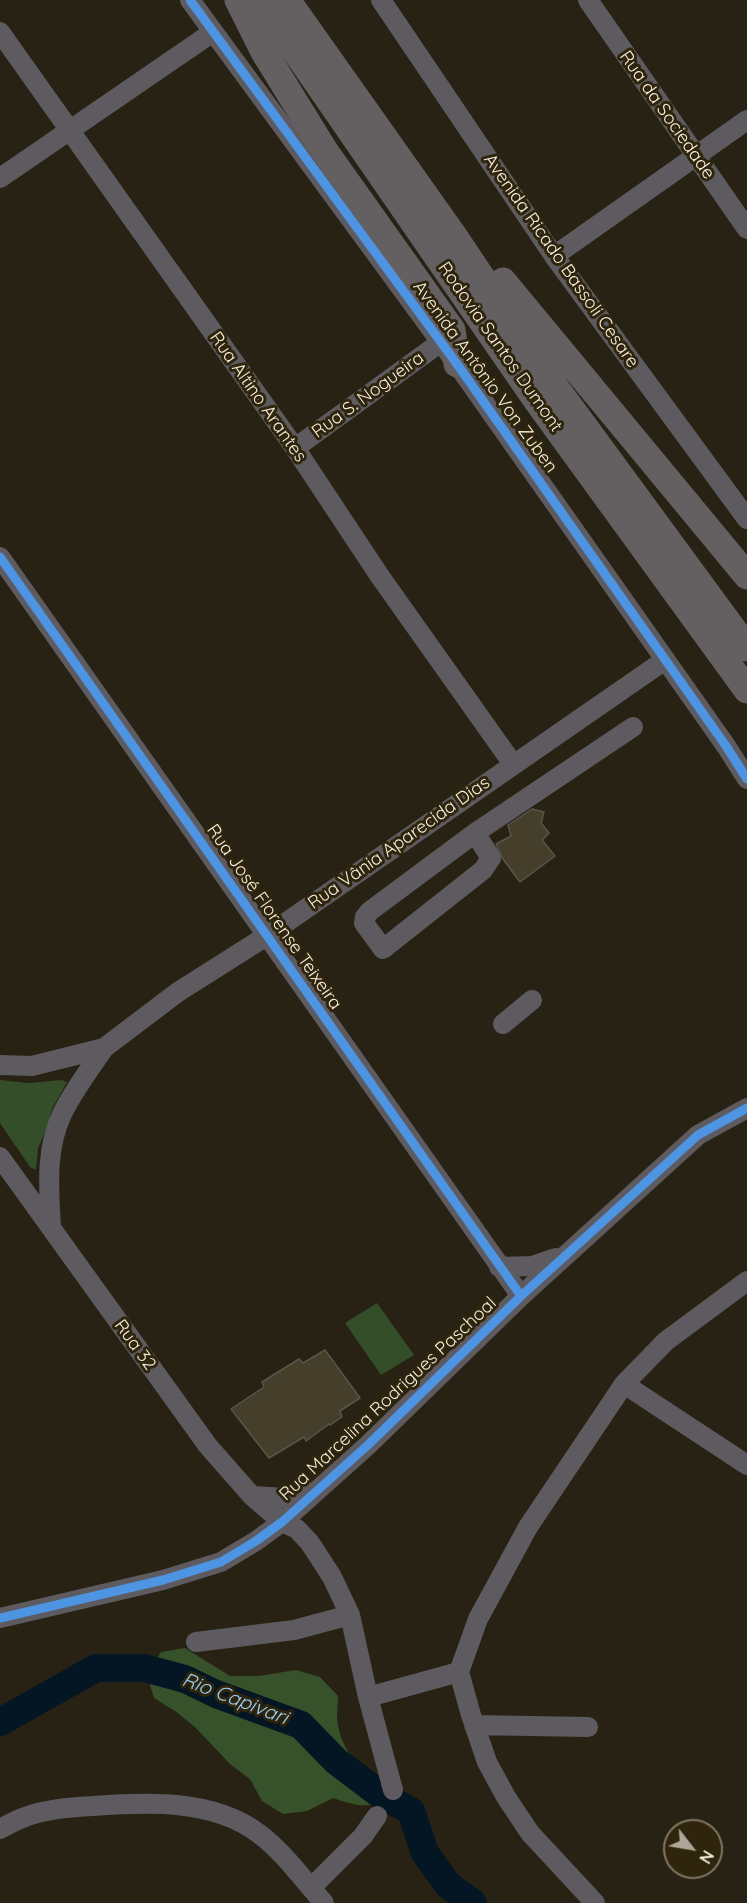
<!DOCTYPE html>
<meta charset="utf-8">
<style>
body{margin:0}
#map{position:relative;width:747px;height:1903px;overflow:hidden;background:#272214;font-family:Quicksand,sans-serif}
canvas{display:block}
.north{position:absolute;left:663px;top:1819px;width:60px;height:60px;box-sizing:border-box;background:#2f250c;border:2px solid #7f7661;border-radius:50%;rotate:121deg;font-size:16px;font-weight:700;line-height:24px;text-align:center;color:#f6efe0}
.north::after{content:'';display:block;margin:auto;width:21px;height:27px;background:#aea799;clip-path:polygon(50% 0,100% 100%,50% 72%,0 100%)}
</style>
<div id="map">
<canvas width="747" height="1903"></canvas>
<div class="north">N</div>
</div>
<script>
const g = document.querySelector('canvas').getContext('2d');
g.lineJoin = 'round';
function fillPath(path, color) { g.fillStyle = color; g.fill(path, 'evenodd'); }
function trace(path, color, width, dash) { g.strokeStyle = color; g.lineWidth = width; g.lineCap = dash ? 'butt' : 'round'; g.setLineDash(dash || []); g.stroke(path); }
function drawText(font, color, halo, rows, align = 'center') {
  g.font = font + ' Quicksand,sans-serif'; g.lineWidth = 6; g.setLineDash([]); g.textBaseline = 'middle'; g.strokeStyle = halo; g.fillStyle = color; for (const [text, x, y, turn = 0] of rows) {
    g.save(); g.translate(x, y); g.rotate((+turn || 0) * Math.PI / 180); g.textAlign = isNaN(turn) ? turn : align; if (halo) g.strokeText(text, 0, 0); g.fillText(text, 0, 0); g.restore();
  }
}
const green = new Path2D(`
 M 0,1080 L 28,1083 L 62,1080 L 67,1082 L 52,1109 L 47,1127 L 38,1148 L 36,1170 L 30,1167 L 0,1123 Z
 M 377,1303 L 414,1355 L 381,1375 L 345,1323 Z`);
const forest = new Path2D(`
 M 185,1648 L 230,1676 L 259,1676 L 296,1670 L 320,1677 L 338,1696 C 338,1703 337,1712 337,1719 C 340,1752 366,1777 390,1796 C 371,1811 354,1805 333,1798 L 307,1811 L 283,1814 L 262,1801 L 250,1779 L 230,1764 L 195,1727 L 175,1711 L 154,1698 L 147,1675 L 161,1652 Z`);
const river = new Path2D(`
 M 0,1722 L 96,1668 L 144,1668 L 185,1679 L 216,1694 L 301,1725 L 336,1761 L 381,1795 L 411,1811 L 425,1853 L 448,1885 L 473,1903`);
const building = new Path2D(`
 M 532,809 L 544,812 L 541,823 L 549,833 L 542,840 L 555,856 L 520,882 L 503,859 L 496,844 L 511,836 L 508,825 Z
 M 325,1350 L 360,1398 L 340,1411 L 342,1417 L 330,1425 L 329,1424 L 306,1441 L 304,1437 L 269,1458 L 231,1409 L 264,1387 L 262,1382 L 299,1359 L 303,1363 Z`);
const minor = new Path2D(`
 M 190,0 L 457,364 L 726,746 L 747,779
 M 381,0 L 554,256 L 747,519
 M 588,0 L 747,229
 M 0,32 L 295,448 L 379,575 L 513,764
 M 0,178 L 213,32
 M 554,256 L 747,120
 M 295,448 L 441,342
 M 0,557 L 521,1296
 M 475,833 L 491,858 L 483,870 L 383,949 L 364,923 L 365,917 L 370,911 L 475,833 L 633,727
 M 503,1024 L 532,1000
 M 104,1048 L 178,992 L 268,935 L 665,660
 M 0,1065 L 32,1066 L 104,1048 C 90,1069 73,1091 62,1114 C 45,1150 49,1189 51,1228
 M 0,1157 L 208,1446 L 252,1496 L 282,1522 L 297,1529 L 310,1543 L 332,1577 L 350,1615 L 368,1697 L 393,1790
 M 499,1267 L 532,1266 L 556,1258
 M 624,1384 L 747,1465
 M 252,1496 L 286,1498 L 313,1492
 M 0,1618 L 163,1580 L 221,1562 L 256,1541 L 282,1522 L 368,1445 L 521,1296 L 698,1135 L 747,1108
 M 196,1642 L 294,1630 L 350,1615
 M 368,1697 L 459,1672
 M 474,1725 L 588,1727
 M 0,1829 C 8,1825 16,1820 25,1817 C 46,1809 71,1807 93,1806 C 146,1802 213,1799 258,1833 C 284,1852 303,1880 324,1903
 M 311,1888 L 363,1836 L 377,1816
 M 595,1903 L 530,1833 L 506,1797 L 487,1762 L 471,1715 L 459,1672 L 478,1619 L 528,1527 L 624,1384 L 666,1341 L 747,1281`);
const highway = new Path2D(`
 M 238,0 L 264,52 L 325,151 L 452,330 L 457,364
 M 260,0 L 537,401 L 747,690
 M 287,0 L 454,236 L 551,381 L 747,648
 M 503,281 L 747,576`);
const cycleway = new Path2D(`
 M 190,0 L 457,364 L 726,746 L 747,779
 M 0,557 L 521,1296
 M 0,1618 L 163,1580 L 221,1562 L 256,1541 L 282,1522 L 368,1445 L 521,1296 L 698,1135 L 747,1108`);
const streetNames = [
 ["Rua da Sociedade",667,115,55],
 ["Avenida Ricado Bassoli Cesare",561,261,55],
 ["Rodovia Santos Dumont",500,347,55],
 ["Avenida Antônio Von Zuben",485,377,54],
 ["Rua S. Nogueira",368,395,-36],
 ["Rua Altino Arantes",258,397,55],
 ["Rua Vânia Aparecida Dias",399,843,-35],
 ["Rua José Florense Teixeira",274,917,55],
 ["Rua 32",135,1345,54],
 ["Rua Marcelina Rodrigues Paschoal",388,1399,-43]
];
const waterNames = [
 ["Rio Capivari",235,1699,21]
];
fillPath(green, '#344e29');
fillPath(forest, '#37522a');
trace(river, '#041523', 28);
fillPath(building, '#443e2b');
trace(building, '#5a554a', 1.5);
trace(minor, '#5d5b5f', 20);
trace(highway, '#646062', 27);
trace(cycleway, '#4d94e3', 9);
drawText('18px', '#f6efe0', '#2f250c', streetNames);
drawText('italic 20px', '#96d1fd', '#2f250c', waterNames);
</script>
